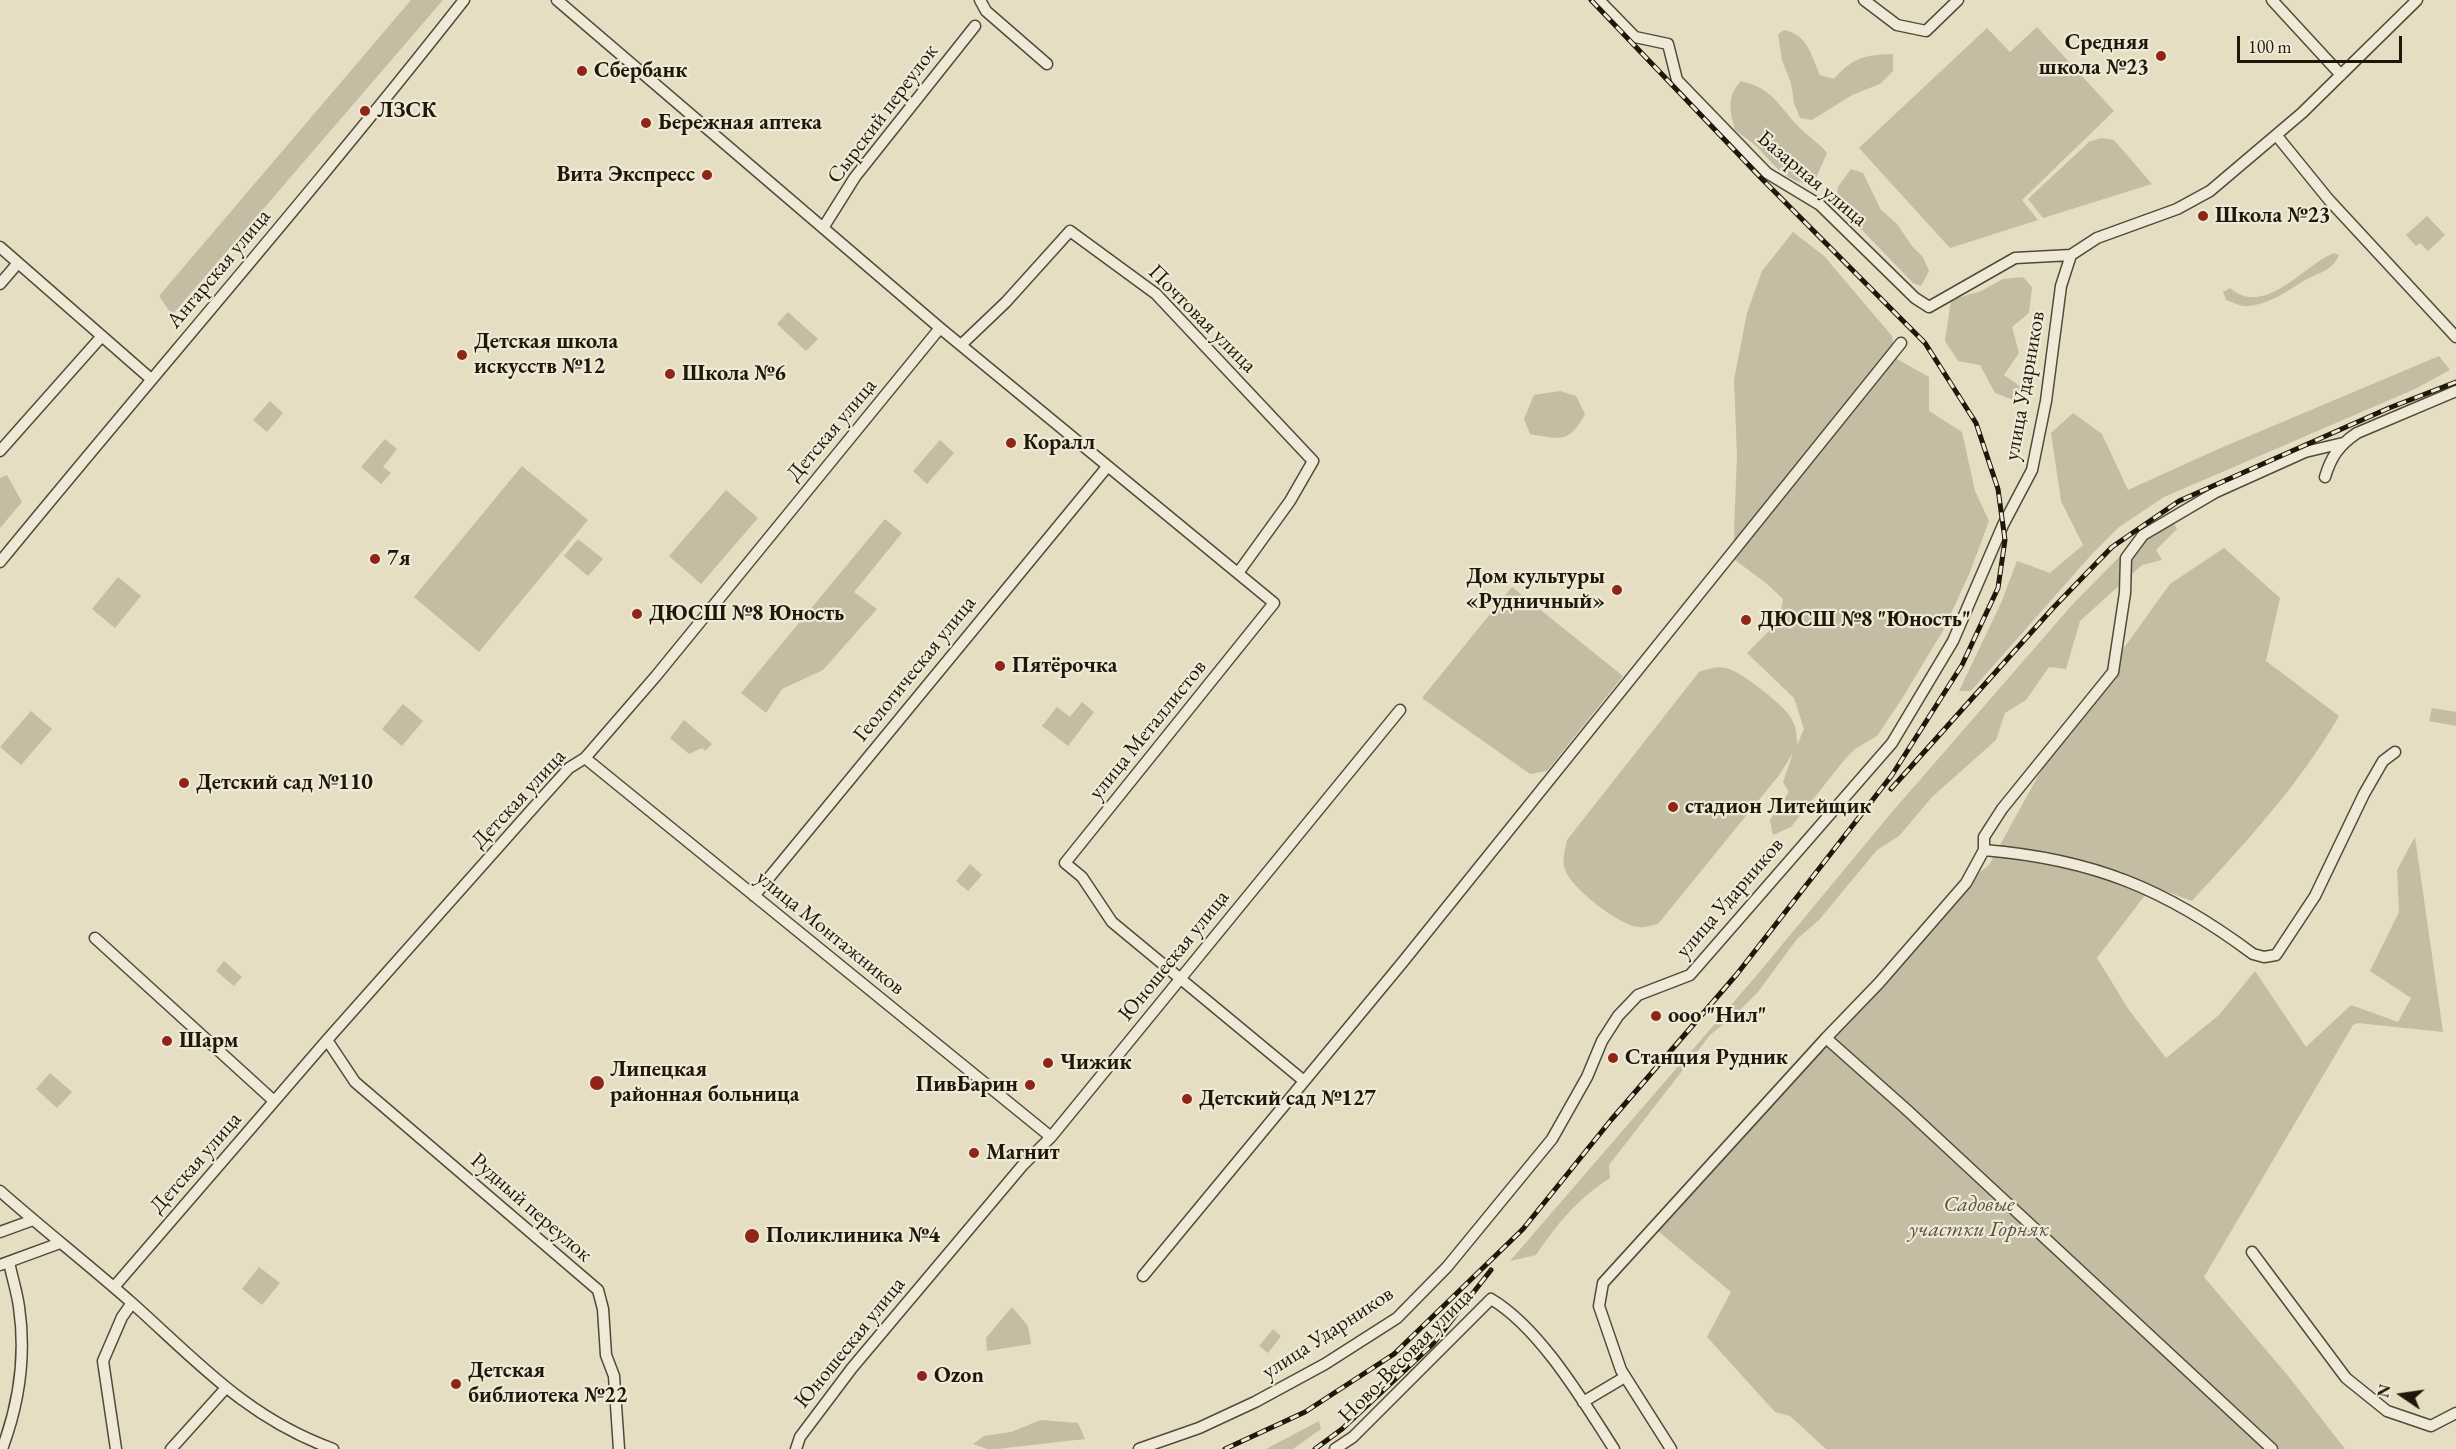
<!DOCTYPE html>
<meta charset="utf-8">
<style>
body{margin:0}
#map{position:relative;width:2456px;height:1449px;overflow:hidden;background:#e6dec2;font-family:"EB Garamond",serif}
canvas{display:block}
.north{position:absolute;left:2372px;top:1365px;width:60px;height:60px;-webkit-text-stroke:4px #efead7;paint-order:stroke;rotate:283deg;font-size:16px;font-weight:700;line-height:24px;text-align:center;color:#20170a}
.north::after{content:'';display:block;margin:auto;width:21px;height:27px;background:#20170a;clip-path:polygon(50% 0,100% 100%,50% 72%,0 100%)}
.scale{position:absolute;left:2237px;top:36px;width:165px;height:27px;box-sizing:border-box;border:3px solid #20170a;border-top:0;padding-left:8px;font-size:18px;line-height:21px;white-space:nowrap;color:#20170a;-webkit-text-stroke:4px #efead7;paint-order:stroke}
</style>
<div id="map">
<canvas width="2456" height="1449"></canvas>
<div class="north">N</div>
<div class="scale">100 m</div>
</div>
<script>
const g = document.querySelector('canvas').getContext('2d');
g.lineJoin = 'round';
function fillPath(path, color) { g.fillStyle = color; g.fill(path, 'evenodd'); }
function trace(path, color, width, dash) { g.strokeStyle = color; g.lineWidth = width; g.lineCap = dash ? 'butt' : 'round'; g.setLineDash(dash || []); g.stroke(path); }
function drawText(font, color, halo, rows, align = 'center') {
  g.font = font + ' "EB Garamond",serif'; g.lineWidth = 4.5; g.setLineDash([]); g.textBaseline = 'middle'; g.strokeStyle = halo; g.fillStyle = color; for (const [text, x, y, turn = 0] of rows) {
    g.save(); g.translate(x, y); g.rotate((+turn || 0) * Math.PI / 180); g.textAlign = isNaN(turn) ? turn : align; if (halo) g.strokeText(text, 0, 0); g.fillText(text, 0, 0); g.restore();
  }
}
const green = new Path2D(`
 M 411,0 L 443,0 L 172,315 L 159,296 Z
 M 2037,27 L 2114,111 L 2022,200 L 2038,220 L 1950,248 L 1859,148 L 1987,28 L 2010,52 Z
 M 1784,30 C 1808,35 1811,55 1820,75 L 1834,79 C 1853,57 1865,55 1893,54 L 1893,71 L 1880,84 L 1852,95 L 1812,120 L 1800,118 L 1794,103 L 1791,83 L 1782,60 L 1778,34 Z
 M 1741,81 C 1771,88 1777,103 1796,124 C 1805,134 1818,142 1827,153 L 1813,185 C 1787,181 1778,170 1761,151 C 1754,143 1743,136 1735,130 C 1730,110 1726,97 1741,81 Z
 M 2101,138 L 2114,140 L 2152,184 L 2043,218 L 2028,199 L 2089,142 Z
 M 1851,169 L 1863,173 L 1881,210 L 1897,224 L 1912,246 L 1923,257 L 1929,271 L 1921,286 L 1913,283 L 1836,203 L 1838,187 Z
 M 2427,216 L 2445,235 L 2428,251 L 2420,243 L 2416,246 L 2406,235 Z
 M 1793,232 L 1824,256 L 1892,336 L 1895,358 L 1929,377 L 1929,411 L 1962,432 L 1975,491 L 1989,521 L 1970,572 L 1944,629 L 1903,697 L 1877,736 L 1855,749 L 1845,759 L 1791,827 L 1773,835 L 1770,820 L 1789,792 L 1783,782 L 1793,753 L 1780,774 L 1658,924 C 1652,925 1645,928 1639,927 C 1620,926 1574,890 1566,872 C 1561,862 1565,850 1567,840 L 1699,672 C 1708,669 1716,666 1726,668 C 1739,670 1782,704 1789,715 C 1796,725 1797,733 1797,745 L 1804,729 L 1794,698 L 1747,653 L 1779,621 L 1783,599 L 1767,584 L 1735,560 L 1734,530 L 1737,456 L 1734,380 L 1747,313 L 1762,271 Z
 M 2334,253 L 2339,255 C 2333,270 2319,273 2307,279 C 2288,290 2271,304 2248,306 C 2240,307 2233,302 2226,300 L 2223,292 L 2230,288 C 2265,318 2302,266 2334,253 Z
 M 2023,277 L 2032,287 L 2029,313 L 2012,327 L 2019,353 L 2004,375 L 2024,389 L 2019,402 L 1995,393 L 1980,365 L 1958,361 L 1945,341 L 1951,300 L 1981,291 L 2003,279 Z
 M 788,312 L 818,339 L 806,351 L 777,324 Z
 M 2439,356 L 2450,370 L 2415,389 L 2164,497 L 2119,527 L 2092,554 L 1971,691 L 1959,691 L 2001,603 L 2017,561 L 2050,573 L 2083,545 L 2061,501 L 2051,433 L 2073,413 L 2102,434 L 2128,490 L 2216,450 Z
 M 1560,391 L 1576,396 L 1585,414 C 1569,444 1560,439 1530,434 L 1524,419 L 1534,395 Z
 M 270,401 L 283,413 L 267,432 L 253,420 Z
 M 385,439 L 397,449 L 383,467 L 391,473 L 381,484 L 361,467 Z
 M 940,440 L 954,453 L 927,484 L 913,471 Z
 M 522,466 L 588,520 L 479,652 L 414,597 Z
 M 7,475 L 22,502 L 0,528 L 0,478 Z
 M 726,490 L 758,518 L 701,584 L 669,556 Z
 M 885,519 L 902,533 L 854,592 L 877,609 L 823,670 L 782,689 L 766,713 L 741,693 Z
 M 2174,523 L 2177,529 L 2156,550 L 2162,560 L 2142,565 L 2080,621 L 2066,669 L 2049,667 L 2026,700 L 2005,713 L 1996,740 L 1932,797 L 1899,836 L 1877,850 L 1819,920 L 1797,939 L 1758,992 L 1735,1015 L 1710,1035 L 1609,1165 L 1610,1178 C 1577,1199 1558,1223 1536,1255 L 1510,1261 L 1757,975 L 1892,812 L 2072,605 L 2130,546 Z
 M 578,539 L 603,559 L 588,576 L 564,556 Z
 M 2224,548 L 2280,598 L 2266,661 L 2339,716 C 2300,784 2245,843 2192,901 L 2152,886 L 2097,958 L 2129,1010 L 2166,1058 L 2219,1015 L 2255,971 L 2306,1047 L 2351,1005 L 2398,1022 L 2411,998 L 2370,971 L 2399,912 L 2397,870 L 2415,837 L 2443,1032 L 2358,1023 L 2353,1025 L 2204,1277 L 2289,1377 L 2345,1449 L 1826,1449 L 1790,1416 L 1775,1412 L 1707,1337 L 1731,1292 L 1658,1231 L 1966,883 L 1989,865 L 2059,738 L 2170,584 Z
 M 118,577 L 141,596 L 115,628 L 92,609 Z
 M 1512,587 L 1623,676 L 1547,771 L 1530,774 L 1422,698 Z
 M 1082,702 L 1094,712 L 1068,746 L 1042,726 L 1057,707 L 1070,717 Z
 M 403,704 L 423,721 L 402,746 L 382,729 Z
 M 2432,708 L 2456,712 L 2456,726 L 2429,721 Z
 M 31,711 L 52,729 L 21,765 L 0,747 Z
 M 684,720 L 712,744 L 705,751 L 702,748 L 689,754 L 670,738 Z
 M 970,864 L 982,875 L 968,891 L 956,881 Z
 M 224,961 L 242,977 L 234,986 L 216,971 Z
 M 50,1073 L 72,1092 L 57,1108 L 36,1089 Z
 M 259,1267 L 280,1283 L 262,1305 L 242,1289 Z
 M 1012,1307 L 1028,1326 L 1031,1344 L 987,1351 L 986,1338 Z
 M 1273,1329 L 1281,1336 L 1268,1353 L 1259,1346 Z
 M 1041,1420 L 1078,1423 L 1085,1439 L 996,1449 L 987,1449 L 973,1444 L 984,1436 L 1011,1432 Z
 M 1319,1421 L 1321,1429 L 1293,1449 L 1266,1449 Z`);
const minor = new Path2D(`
 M 557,0 L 940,328 L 1274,603 L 1065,863 L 1082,877 L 1112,922 L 1304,1081
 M 980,0 L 986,11 L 1047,64
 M 1599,0 L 1635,37 L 1668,44 L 1677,80 L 1767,173 L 1820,205 L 1915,298 L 1929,307 L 2015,258 L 2071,255
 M 1864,0 L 1897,25 L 1926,31 L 1958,0
 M 2272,0 L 2341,75
 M 2277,136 L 2329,200 L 2456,337
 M 823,228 L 855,177 L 975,26
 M 0,247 L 151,379
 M 0,284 L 18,263
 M 962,344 L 1006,302 L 1070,231 L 1156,294 L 1313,461 L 1290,501 L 1238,573
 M 2343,443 L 2305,452 L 2216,492 L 2143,535 L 2126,558 L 2125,593 L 2113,672 L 2002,809 L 1984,837 L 1984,850 C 2093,859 2166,889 2253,954 L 2264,957 L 2276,955 L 2315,896 L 2364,794 L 2383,761 L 2395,752
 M 0,451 L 102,336
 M 2325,477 C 2331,457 2339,445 2357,433 L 2456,391
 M 0,562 C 154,374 314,191 464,0
 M 585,758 L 1051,1137
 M 1984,850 L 1966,883 L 1879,983 L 1826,1038 L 1907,1110 L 2272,1449
 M 754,896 L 1107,467
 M 95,938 L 274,1101
 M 327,1040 L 355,1082 L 598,1290 L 603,1309 L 606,1355 L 614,1376 L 619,1449
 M 0,1191 C 43,1229 89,1265 132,1303 C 198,1362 247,1418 333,1449
 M 0,1232 L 33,1220
 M 2252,1252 L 2346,1378 L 2387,1411 L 2431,1426 L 2456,1413
 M 0,1265 L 60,1243
 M 1143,1276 L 1402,963 L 1901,343
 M 114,1287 L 327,1040 L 541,799 L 569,768 L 585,758 L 656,676 L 940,328
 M 1583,1402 L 1625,1377
 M 2,1449 C 19,1404 26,1355 19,1307 C 17,1292 12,1277 9,1262
 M 116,1449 L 103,1361 L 122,1317 L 132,1303
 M 171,1449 L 225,1389
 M 796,1449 L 800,1437 L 852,1368 L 1022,1166 L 1051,1137 L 1400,710
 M 1139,1449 L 1199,1428 L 1255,1402 L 1325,1364 L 1397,1318 L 1447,1267 L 1552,1139 L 1587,1077 L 1602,1041 L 1618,1016 L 1638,995 L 1690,975 L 1892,743 L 1953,641 L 2003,525 L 2032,470 L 2046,401 L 2061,286 L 2071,255 L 2097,238 L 2177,209 L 2210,191 L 2302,113 L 2417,0
 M 1335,1449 L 1353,1437 L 1491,1299 C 1540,1328 1583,1401 1614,1449
 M 1671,1449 L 1621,1370 L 1599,1306 L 1603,1283 L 1826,1038`);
const rail = new Path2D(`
 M 1891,789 L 2053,608 L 2112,547 L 2179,501 L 2389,408 L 2456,382
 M 1225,1449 L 1305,1412 L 1394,1354 L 1523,1229 L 1611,1120 L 1737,974 L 1892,775 L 1962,665 L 1998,588 L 2005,540 L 1998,489 L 1976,423 L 1925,343 L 1761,178 L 1591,0
 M 1315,1449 L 1342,1429 L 1433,1344 L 1491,1270`);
const markers = [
 [2161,56,6,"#8f2418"],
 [582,71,6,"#8f2418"],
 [365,111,6,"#8f2418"],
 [646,123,6,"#8f2418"],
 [707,175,6,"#8f2418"],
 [2203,216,6,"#8f2418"],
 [462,355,6,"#8f2418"],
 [670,374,6,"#8f2418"],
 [1011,443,6,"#8f2418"],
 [375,559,6,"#8f2418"],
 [1617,590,6,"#8f2418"],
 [637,614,6,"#8f2418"],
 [1746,620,6,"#8f2418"],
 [1000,666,6,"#8f2418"],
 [184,783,6,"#8f2418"],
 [1673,807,6,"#8f2418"],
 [1656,1016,6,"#8f2418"],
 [167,1041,6,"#8f2418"],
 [1613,1058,6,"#8f2418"],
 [1048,1063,6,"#8f2418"],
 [597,1083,8,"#8f2418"],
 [1030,1085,6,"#8f2418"],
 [1187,1099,6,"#8f2418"],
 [974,1153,6,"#8f2418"],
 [752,1236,8,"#8f2418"],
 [922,1376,6,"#8f2418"],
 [456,1384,6,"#8f2418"]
];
const poiNames = [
 ["Средняя",2149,43,"right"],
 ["школа №23",2149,68,"right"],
 ["Сбербанк",594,71],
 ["ЛЗСК",377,111],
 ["Бережная аптека",658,123],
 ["Вита Экспресс",695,175,"right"],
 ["Школа №23",2215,216],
 ["Детская школа",474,342],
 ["искусств №12",474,367],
 ["Школа №6",682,374],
 ["Коралл",1023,443],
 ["7я",387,559],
 ["Дом культуры",1605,577,"right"],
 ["«Рудничный»",1605,602,"right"],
 ["ДЮСШ №8 Юность",649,614],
 ["ДЮСШ №8 \"Юность\"",1758,620],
 ["Пятёрочка",1012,666],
 ["Детский сад №110",196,783],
 ["стадион Литейщик",1685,807],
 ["ооо \"Нил\"",1668,1016],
 ["Шарм",179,1041],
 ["Станция Рудник",1625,1058],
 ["Чижик",1060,1063],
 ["Липецкая",610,1070],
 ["районная больница",610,1095],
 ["ПивБарин",1018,1085,"right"],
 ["Детский сад №127",1199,1099],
 ["Магнит",986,1153],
 ["Поликлиника №4",766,1236],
 ["Детская",468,1371],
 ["библиотека №22",468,1396],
 ["Ozon",934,1376]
];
const streetNames = [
 ["Сырский переулок",883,114,-53],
 ["Базарная улица",1812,179,40],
 ["Ангарская улица",219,269,-50],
 ["Почтовая улица",1202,319,45],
 ["улица Ударников",2025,386,-80],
 ["Детская улица",832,430,-50],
 ["Геологическая улица",915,669,-51],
 ["улица Металлистов",1148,730,-51],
 ["Детская улица",519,799,-47],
 ["улица Ударников",1730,898,-49],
 ["улица Монтажников",830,933,39],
 ["Юношеская улица",1174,956,-51],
 ["Детская улица",196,1163,-49],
 ["Рудный переулок",531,1208,41],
 ["улица Ударников",1328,1333,-33],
 ["Юношеская улица",850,1343,-51],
 ["Ново-Весовая улица",1406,1356,-45]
];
const parkNames = [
 ["Садовые",1979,1205],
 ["участки Горняк",1979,1230]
];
fillPath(green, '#c4bca3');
trace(minor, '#524938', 13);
trace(minor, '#efead7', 10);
trace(rail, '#20170a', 5);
trace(rail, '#efead7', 3, [9]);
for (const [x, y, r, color] of markers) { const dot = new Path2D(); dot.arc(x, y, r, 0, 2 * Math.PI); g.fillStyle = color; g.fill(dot); trace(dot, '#efead7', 2); }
drawText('bold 22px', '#20170a', '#efead7', poiNames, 'left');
drawText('22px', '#20170a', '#efead7', streetNames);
drawText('italic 22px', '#595140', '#efead7', parkNames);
</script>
